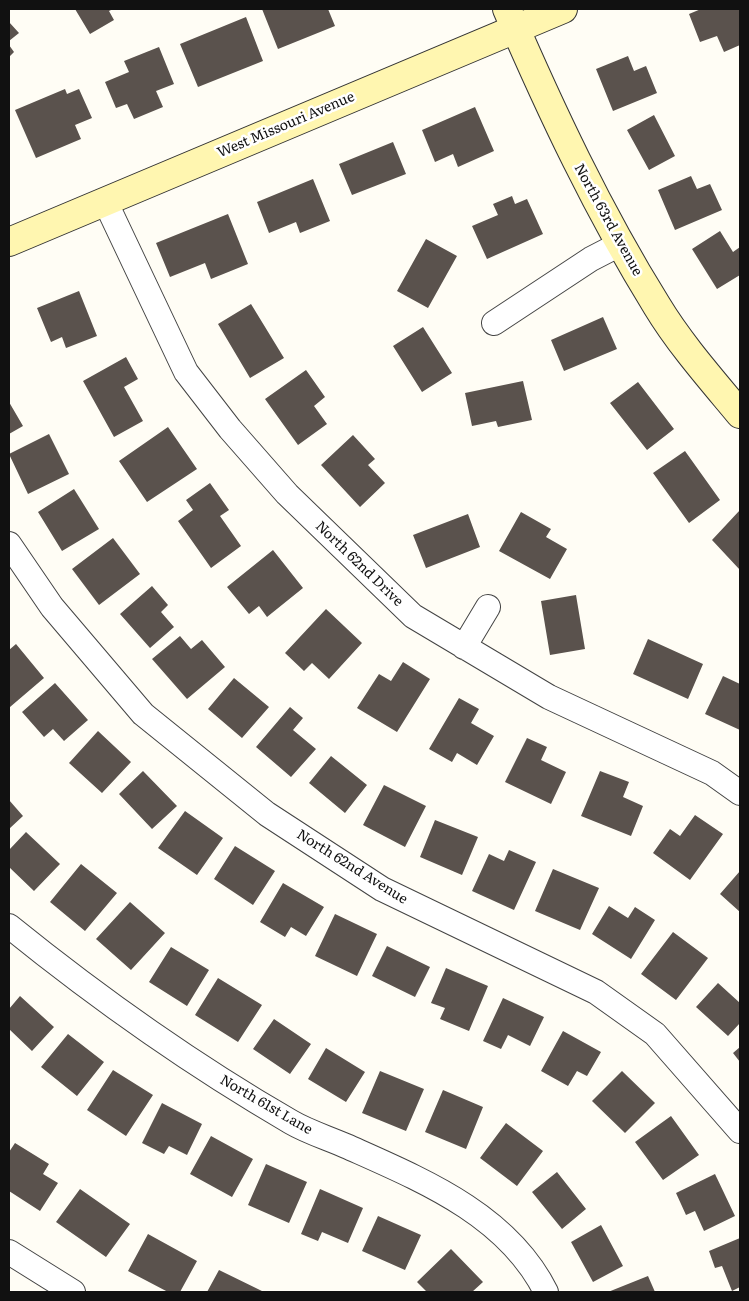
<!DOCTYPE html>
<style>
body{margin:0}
#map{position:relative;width:749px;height:1301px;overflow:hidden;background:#fffdf5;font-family:Literata,serif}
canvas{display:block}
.frame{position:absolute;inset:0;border:10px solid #111;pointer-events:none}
</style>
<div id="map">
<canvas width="749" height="1301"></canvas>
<div class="frame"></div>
</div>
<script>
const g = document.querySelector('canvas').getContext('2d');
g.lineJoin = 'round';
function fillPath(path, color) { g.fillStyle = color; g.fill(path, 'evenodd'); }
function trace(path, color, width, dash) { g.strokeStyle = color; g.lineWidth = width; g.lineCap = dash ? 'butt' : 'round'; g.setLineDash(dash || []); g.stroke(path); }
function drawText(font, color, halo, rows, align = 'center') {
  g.font = font + ' Literata,serif'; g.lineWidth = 5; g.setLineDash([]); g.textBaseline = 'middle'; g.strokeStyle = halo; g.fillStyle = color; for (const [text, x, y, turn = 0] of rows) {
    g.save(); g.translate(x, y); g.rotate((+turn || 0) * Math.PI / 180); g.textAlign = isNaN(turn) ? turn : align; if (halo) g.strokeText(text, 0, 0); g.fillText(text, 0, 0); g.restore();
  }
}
const building = new Path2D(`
 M 75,9 L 113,9 L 109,11 L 114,20 L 90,34 Z
 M 262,9 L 328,9 L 335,26 L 278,49 Z
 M 701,9 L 740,9 L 740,45 L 724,52 L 717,36 L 700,42 L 689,14 Z
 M 246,17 L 263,61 L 198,87 L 180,44 Z
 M 9,22 L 19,33 L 9,41 Z
 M 9,45 L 14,52 L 9,57 Z
 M 159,47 L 174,84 L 156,91 L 163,107 L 134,119 L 127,104 L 116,108 L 105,82 L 129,72 L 124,61 Z
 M 628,56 L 634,71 L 646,66 L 657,93 L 613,111 L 596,69 Z
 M 65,89 L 67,94 L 79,89 L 92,118 L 75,125 L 81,139 L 36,158 L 15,110 Z
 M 475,107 L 494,151 L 458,167 L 453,154 L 435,162 L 422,130 Z
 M 654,115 L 675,156 L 649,170 L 627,130 Z
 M 393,142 L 406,174 L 352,195 L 339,164 Z
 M 691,176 L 697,189 L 710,184 L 722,210 L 675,230 L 658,190 Z
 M 313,179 L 330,221 L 300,233 L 296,222 L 269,233 L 257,202 Z
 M 512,196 L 515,204 L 527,199 L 543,234 L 487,259 L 472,226 L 498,215 L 493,204 Z
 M 228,214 L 248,264 L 211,279 L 205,263 L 170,277 L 156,243 Z
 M 720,231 L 733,252 L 740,247 L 740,275 L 717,289 L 692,249 Z
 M 426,239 L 457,256 L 428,308 L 397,291 Z
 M 79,291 L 97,336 L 66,348 L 62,337 L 51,342 L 37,308 Z
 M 251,304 L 284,358 L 250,378 L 218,324 Z
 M 603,317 L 617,349 L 564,371 L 551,340 Z
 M 423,327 L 452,373 L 422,392 L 393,346 Z
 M 126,357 L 138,379 L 124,387 L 143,421 L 114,437 L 83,381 Z
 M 306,370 L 325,397 L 314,406 L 327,424 L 298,445 L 265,399 Z
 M 523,381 L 532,420 L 498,427 L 496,421 L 472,426 L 465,393 Z
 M 638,382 L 674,429 L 647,450 L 610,403 Z
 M 9,402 L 23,426 L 9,434 Z
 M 168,427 L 197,469 L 147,502 L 119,461 Z
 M 49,434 L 69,474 L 28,494 L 9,454 Z
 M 353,435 L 375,459 L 368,465 L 385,483 L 360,507 L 321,465 Z
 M 685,451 L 720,500 L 689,523 L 653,473 Z
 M 210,483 L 229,510 L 220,516 L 241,546 L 211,568 L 178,521 L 193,510 L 186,500 Z
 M 74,489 L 99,529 L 62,551 L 38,512 Z
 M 740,510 L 740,570 L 712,540 Z
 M 521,512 L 551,529 L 546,537 L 567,549 L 550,579 L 499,551 Z
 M 468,514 L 480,547 L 426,568 L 413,535 Z
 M 113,538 L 140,574 L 99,605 L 72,569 Z
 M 273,550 L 303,588 L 267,617 L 259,606 L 249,614 L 227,587 Z
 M 152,586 L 168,605 L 161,612 L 174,627 L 150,648 L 120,614 Z
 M 576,595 L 585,649 L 550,655 L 541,601 Z
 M 326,609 L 362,643 L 329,679 L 312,663 L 304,671 L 285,653 Z
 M 180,636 L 191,649 L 202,640 L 225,667 L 187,699 L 152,659 Z
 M 648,639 L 703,664 L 688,699 L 633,674 Z
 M 16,644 L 44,678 L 10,707 L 9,650 Z
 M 403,662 L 430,679 L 397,732 L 357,708 L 379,674 L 391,681 Z
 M 723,676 L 740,684 L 740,730 L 705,714 Z
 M 234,678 L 269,707 L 242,738 L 208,709 Z
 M 55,683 L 88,720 L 64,741 L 53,729 L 44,737 L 22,712 Z
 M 459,698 L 479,709 L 471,723 L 494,736 L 477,765 L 457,753 L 452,762 L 429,749 Z
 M 290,707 L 303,718 L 293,730 L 316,749 L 291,777 L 256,747 Z
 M 98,731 L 131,762 L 102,793 L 69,763 Z
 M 527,738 L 547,747 L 541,760 L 566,772 L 551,804 L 505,782 Z
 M 331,756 L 367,785 L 345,813 L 309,783 Z
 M 143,771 L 177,806 L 152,829 L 119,794 Z
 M 600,771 L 629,782 L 623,797 L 643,806 L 631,836 L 581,816 Z
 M 384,785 L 426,806 L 405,847 L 363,825 Z
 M 9,800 L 23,816 L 9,829 Z
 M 185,811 L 223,838 L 197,875 L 158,848 Z
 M 695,815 L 723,834 L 690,880 L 653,853 L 670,829 L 680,836 Z
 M 435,820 L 478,837 L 462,875 L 420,857 Z
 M 26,832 L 60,864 L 34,891 L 9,867 L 9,850 Z
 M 235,846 L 275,871 L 253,905 L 214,879 Z
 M 509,850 L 536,862 L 514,910 L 472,891 L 489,854 L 504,861 Z
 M 81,864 L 117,893 L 85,931 L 50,902 Z
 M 553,869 L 599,888 L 580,930 L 535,911 Z
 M 740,871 L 740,912 L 720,894 Z
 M 283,883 L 324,907 L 306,936 L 291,927 L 285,937 L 260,922 Z
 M 130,902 L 165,933 L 131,970 L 96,939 Z
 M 609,906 L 628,918 L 635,907 L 655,920 L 631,959 L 592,934 Z
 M 335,914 L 377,934 L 357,976 L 315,956 Z
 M 673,932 L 708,958 L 676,1000 L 641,974 Z
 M 387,946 L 430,967 L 415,997 L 372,976 Z
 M 171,947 L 209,970 L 187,1006 L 149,982 Z
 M 446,968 L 488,986 L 469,1031 L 440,1019 L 445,1008 L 431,1003 Z
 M 218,978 L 262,1005 L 238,1042 L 195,1015 Z
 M 718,983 L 740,1003 L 740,1023 L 728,1036 L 696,1007 Z
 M 20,996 L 54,1027 L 32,1051 L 9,1029 L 9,1009 Z
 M 503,998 L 544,1017 L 530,1046 L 508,1035 L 501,1049 L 483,1041 Z
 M 274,1019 L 311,1044 L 290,1074 L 253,1049 Z
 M 563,1031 L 601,1052 L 587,1076 L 577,1071 L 568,1086 L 541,1071 Z
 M 68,1034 L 104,1062 L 77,1096 L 41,1067 Z
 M 740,1047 L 740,1062 L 733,1053 Z
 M 326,1048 L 365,1072 L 346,1102 L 308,1079 Z
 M 113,1070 L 153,1095 L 126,1136 L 87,1110 Z
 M 380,1071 L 424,1089 L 406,1131 L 362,1113 Z
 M 622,1071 L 655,1103 L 625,1133 L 592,1101 Z
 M 443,1090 L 483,1107 L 466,1149 L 425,1132 Z
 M 162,1103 L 202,1124 L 187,1155 L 169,1146 L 164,1154 L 142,1143 Z
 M 671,1116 L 699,1155 L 663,1180 L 635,1142 Z
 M 506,1123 L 543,1151 L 517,1186 L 480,1158 Z
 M 211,1136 L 253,1159 L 232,1197 L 190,1174 Z
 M 15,1143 L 49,1164 L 43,1174 L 58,1183 L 40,1211 L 9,1191 L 9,1152 Z
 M 266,1164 L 307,1182 L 289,1223 L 248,1205 Z
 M 557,1172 L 586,1209 L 562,1229 L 532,1192 Z
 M 715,1174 L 735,1216 L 704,1231 L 695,1211 L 686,1215 L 676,1193 Z
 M 80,1189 L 130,1224 L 106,1257 L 56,1222 Z
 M 320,1189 L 363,1208 L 348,1243 L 322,1232 L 318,1241 L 301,1234 Z
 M 378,1216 L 421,1235 L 405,1270 L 362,1251 Z
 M 601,1225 L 623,1266 L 593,1282 L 571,1242 Z
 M 148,1234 L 197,1261 L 180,1292 L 168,1292 L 128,1271 Z
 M 740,1238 L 740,1287 L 732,1291 L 722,1266 L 715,1268 L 709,1251 Z
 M 451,1249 L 483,1282 L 472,1292 L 427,1292 L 417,1282 Z
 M 219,1270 L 264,1292 L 207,1292 Z
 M 648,1276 L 655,1292 L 608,1292 Z`);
const street = new Path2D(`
 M 105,201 L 186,372 L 230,429 L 287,494 L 413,616 L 549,697 L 712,773 L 740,793
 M 494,323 L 591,259 L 620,244
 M 9,544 L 52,607 L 143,714 L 267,814 L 382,889 L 596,992 L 655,1034 L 740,1131
 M 464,647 L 488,607
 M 9,926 C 98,998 191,1064 291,1122 C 308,1132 328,1138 346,1146 C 422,1180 507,1214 546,1292
 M 9,1252 L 73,1292`);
const secondary = new Path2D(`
 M 507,9 C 551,111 598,211 657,306 C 680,344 711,379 740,414
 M 9,242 L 563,9`);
const streetNames = [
 ["West Missouri Avenue",286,125,-23],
 ["North 63rd Avenue",608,220,61],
 ["North 62nd Drive",359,564,44],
 ["North 62nd Avenue",352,867,32],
 ["North 61st Lane",266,1105,30]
];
fillPath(building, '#5a524d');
trace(street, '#444', 26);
trace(secondary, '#333', 30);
trace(street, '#fff', 24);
trace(secondary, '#fff6b0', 28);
drawText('14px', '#111', '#fff', streetNames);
</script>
